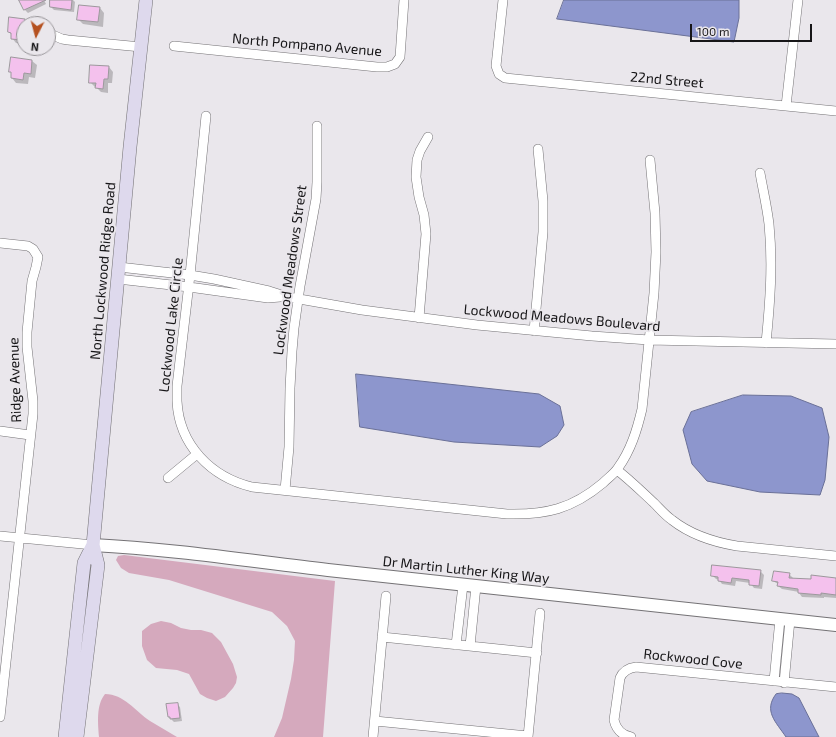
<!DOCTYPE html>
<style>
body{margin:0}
#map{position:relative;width:836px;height:737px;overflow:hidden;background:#eae7ec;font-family:"Exo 2",sans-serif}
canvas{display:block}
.north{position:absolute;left:16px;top:16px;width:40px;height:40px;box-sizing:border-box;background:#eae7ec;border:1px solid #969397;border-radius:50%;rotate:186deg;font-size:11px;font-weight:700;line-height:16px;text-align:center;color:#171618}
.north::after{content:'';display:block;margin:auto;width:14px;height:18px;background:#b55120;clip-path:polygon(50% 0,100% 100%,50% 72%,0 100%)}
.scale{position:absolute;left:690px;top:24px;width:122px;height:18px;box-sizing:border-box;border:2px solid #171618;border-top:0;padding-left:5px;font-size:12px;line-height:14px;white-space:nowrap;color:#171618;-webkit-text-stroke:3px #eae7ec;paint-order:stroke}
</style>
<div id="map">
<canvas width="836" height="737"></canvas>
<div class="north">N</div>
<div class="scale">100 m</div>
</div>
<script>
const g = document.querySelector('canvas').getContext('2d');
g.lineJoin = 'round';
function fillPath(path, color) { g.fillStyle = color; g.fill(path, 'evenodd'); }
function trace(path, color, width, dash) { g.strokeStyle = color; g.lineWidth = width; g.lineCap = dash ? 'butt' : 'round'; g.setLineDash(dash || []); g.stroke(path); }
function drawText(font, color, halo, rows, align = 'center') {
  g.font = font + ' "Exo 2",sans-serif'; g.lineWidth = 4; g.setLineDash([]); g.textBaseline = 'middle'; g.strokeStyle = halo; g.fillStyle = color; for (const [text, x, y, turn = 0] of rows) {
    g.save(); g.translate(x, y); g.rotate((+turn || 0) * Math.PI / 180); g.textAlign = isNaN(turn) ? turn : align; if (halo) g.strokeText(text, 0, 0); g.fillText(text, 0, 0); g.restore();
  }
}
const green = new Path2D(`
 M 124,555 L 335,581 L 323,737 L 274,737 L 282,718 L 291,679 L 294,660 L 295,641 L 287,626 L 272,612 L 169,580 L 129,573 L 121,568 L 116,560 L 118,556 Z
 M 161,621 L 171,623 L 181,628 L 191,630 L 201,630 L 212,633 L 221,642 L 233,664 L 237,677 L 236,683 L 233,688 L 225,697 L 216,701 L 207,698 L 200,694 L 189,674 L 177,670 L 156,668 L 147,660 L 142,646 L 142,631 L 151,624 Z
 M 105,694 C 124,694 135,711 150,721 C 159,726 168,732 177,737 L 99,737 C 98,723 96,705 105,694 Z`);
const water = new Path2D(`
 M 564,0 L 739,0 L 739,18 L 734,42 L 557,19 Z
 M 356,374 L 539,394 L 560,406 L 564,425 L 557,436 L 540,447 L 454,442 L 360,427 Z
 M 743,395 L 791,396 L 822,408 L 829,437 L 825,480 L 820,495 L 760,492 L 707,481 L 692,464 L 683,430 L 691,412 Z
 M 782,693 L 792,694 L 799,698 L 819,737 L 786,737 C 776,722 763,711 776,694 Z`);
const shadow = new Path2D(`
 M 20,0 L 44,0 L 46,4 L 28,13 L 25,10 Z
 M 51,0 L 73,0 L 75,2 L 74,12 L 54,10 L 51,7 Z
 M 100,8 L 104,13 L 103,27 L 83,24 L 78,19 Z
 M 24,20 L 28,24 L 24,24 L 24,44 L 16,43 L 12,38 L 12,35 L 9,32 Z
 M 12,58 L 32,61 L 37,65 L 35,78 L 29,77 L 28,84 L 16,83 L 12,78 L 12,74 L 10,71 Z
 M 109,67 L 113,72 L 112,83 L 108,83 L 108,93 L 101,92 L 96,87 L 95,87 L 90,82 Z
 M 760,571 L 764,575 L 762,589 L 754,588 L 750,583 L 736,581 L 735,586 L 722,584 L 719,580 L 716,579 L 712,575 Z
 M 789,574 L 793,578 L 793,579 L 812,580 L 836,579 L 836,598 L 824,597 L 824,598 L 802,597 L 799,593 L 799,592 L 782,589 L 778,586 L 778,584 L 773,581 Z
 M 177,704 L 180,707 L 182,721 L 174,722 L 169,717 Z`);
const building = new Path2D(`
 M 19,0 L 46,0 L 24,10 Z
 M 50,0 L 72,0 L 71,10 L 50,7 Z
 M 79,5 L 100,7 L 98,22 L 77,20 Z
 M 9,17 L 25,19 L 22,40 L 11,39 L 11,33 L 8,32 Z
 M 11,57 L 32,60 L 31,74 L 24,73 L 23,80 L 11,78 L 11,72 L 9,72 Z
 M 90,65 L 109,66 L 108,79 L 104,79 L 103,89 L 95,88 L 96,83 L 89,83 Z
 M 712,565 L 761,570 L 759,586 L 749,585 L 749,580 L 732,578 L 731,583 L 718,581 L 718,577 L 711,576 Z
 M 774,571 L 790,573 L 789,578 L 811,579 L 811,575 L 836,578 L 836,595 L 821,593 L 821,595 L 798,593 L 798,589 L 777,586 L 778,582 L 772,581 Z
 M 178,703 L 180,718 L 170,719 L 170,717 L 168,717 L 166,704 Z`);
const minor = new Path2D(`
 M 503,0 L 496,66 L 499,74 L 505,78 L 836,111
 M 48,33 L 62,39 L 68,40 L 141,47
 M 174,46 L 377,67 L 387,67 L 395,64 L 400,57 L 404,0
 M 786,106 L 798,0
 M 206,116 L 190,275 L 177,386 C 177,391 177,396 177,401 C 179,445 211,477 252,487 L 507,514 C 546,515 572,509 603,483 C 608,478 614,474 618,468 C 631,450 637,430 642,409 L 654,293 L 656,252 L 655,213 L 650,160
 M 760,173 C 763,190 767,207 769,224 C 773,264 770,303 766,343
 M 0,243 L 28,246 L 33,249 L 38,257 L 36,267 L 32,281 L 27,332 L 27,347 L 33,401 L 33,414 L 0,717
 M 119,267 L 190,275 L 214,279 L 269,291 L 288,297 L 362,310 L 477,325 L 592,336 L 649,340 L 836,344
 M 118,279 L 189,287 L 268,298 L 280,297
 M 419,318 L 426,234 L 424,215 L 419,197 L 416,177 L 417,160 L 420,151 L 428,137
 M 534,331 L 543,232 L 543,201 L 538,149
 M 0,431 L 30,435
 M 617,470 C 630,480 642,492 654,503 C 660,509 665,515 672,520 C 691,535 713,542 737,546 L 836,556
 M 168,478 L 197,454
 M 285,490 L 289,447 L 290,388 L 292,351 L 294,328 L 300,286 L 316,199 L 317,182 L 317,126
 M 0,536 L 93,545
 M 382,637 L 537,653
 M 456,645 L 463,585
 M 470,646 L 476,586
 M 774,681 L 780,619
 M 784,683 L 790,620
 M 375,721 L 528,736
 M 373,737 L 386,596
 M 528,737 L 540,613
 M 631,737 C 622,735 616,729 614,720 L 620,678 C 623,671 628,668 636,667 L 836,687`);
const tertiary = new Path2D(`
 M 93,545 C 172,549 250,561 328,570 C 497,588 667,607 836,625`);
const secondary = new Path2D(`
 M 65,737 L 84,563 L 93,545 L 130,147 L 146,0
 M 77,737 L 98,565 L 93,545`);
const streetNames = [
 ["North Pompano Avenue",307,45,5],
 ["22nd Street",667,80,5],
 ["Lockwood Meadows Street",290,270,-82],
 ["North Lockwood Ridge Road",103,271,-85],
 ["Lockwood Meadows Boulevard",562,318,5],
 ["Lockwood Lake Circle",171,325,-84],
 ["Ridge Avenue",15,380,-92],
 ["Dr Martin Luther King Way",466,570,6],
 ["Rockwood Cove",693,659,6]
];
fillPath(green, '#d5a9bd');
fillPath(water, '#8d96cd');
trace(water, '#6a7097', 1);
fillPath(shadow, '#0003');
fillPath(building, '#f4c1ed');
trace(building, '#9c989c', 1);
trace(minor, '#747275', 10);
trace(tertiary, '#747275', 14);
trace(secondary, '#747275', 14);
trace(minor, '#fff', 9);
trace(tertiary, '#fff', 12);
trace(secondary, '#ded9ed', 13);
drawText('14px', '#171618', '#eae7ec', streetNames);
</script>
